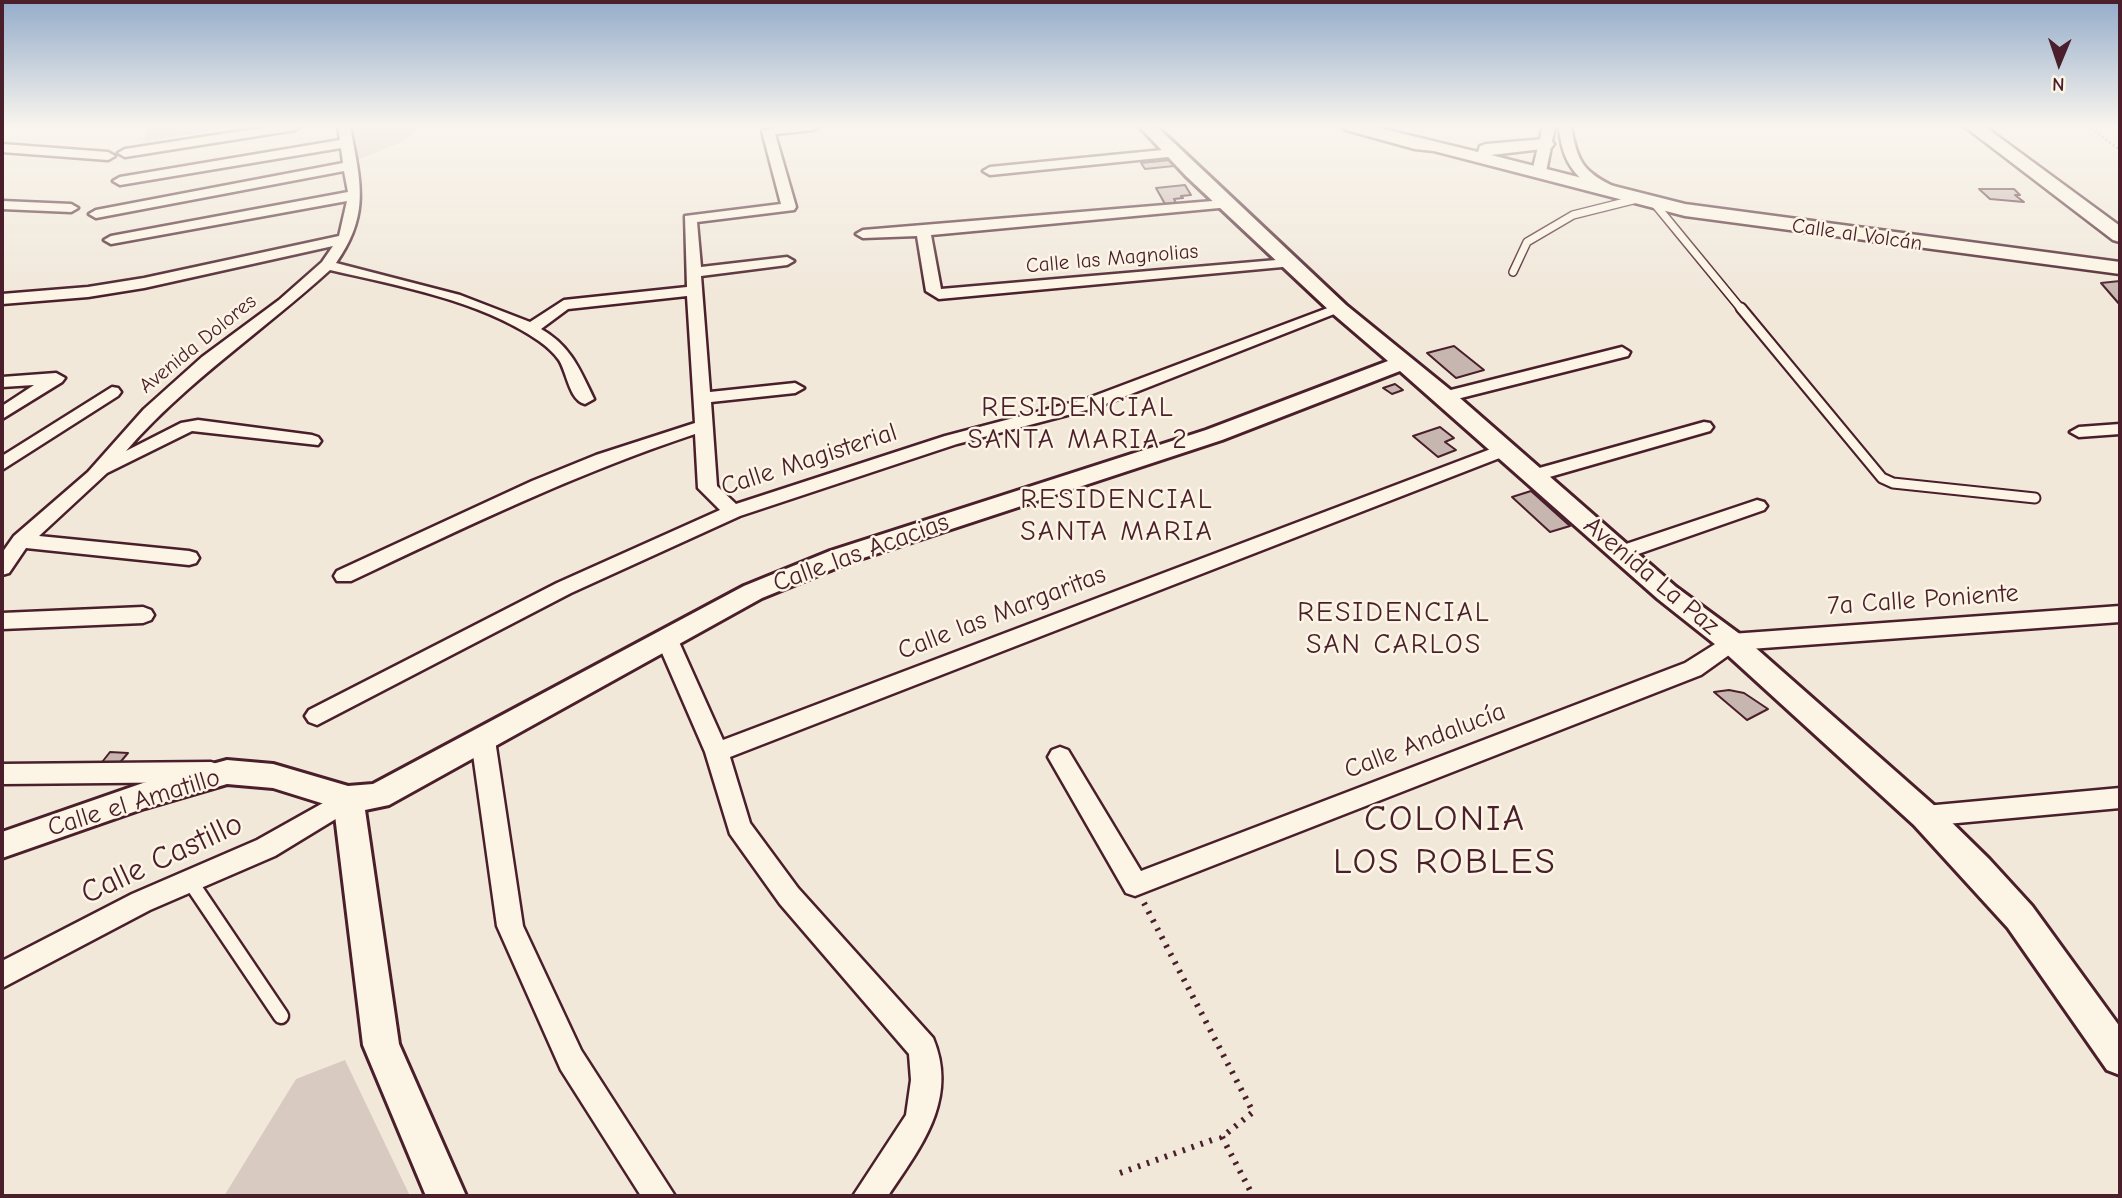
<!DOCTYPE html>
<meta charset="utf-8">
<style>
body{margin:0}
#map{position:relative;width:2122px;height:1198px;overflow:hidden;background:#f1e8da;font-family:"Comic Neue",sans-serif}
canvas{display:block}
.frame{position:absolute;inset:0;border:4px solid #4a1f2b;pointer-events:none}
.north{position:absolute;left:2024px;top:28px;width:70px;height:70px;-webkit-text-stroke:5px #fcf5e5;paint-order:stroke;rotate:182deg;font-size:19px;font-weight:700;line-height:28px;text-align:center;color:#4a1f2b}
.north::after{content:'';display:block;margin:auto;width:24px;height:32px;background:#4a1f2b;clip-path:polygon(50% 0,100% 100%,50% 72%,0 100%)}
</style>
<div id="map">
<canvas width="2122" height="1198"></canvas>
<div class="frame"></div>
<div class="north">N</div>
</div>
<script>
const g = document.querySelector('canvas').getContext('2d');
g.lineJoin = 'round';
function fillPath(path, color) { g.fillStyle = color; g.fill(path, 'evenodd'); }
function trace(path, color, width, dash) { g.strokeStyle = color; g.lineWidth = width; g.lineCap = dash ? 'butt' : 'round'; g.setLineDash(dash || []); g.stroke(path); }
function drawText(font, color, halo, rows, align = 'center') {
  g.font = font + ' "Comic Neue",sans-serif'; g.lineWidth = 5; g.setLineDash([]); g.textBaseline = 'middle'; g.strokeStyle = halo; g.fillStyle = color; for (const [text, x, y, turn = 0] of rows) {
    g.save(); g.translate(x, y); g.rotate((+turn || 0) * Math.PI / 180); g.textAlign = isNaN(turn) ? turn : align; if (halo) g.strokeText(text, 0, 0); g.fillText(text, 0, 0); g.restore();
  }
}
const green = new Path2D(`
 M 147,126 L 236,126 L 144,142 Z
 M 354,126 L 423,126 L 403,141 L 355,161 Z
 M 345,1060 L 410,1196 L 224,1196 L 296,1079 Z`);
const building = new Path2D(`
 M 1170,160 L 1174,166 L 1145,169 L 1141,163 Z
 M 1185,185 L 1191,195 L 1181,196 L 1183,198 L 1174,199 L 1176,203 L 1165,204 L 1156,188 Z
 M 1979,189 L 2014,189 L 2020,195 L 2015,195 L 2024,202 L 1990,199 Z
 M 2120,281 L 2120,305 L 2101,283 Z
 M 1454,346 L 1484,370 L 1456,378 L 1427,353 Z
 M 1395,384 L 1403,390 L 1392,394 L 1383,388 Z
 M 1440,427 L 1454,438 L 1445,442 L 1456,450 L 1438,457 L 1413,436 Z
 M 1531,491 L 1570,526 L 1550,532 L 1512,497 Z
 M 1729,690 L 1744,693 L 1768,709 L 1747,720 L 1714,692 Z
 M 110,752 L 128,753 L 112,772 L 95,771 Z`);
const pathFar1 = new Path2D(`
 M 2088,126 L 2120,150`);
const path = new Path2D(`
 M 1144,903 L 1253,1112 L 1222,1137 L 1253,1196
 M 1120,1173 L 1215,1139`);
const serviceFar2 = new Path2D(`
 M 1654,203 L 1742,310
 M 1513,272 L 1527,242 L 1573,215 L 1637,199`);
const serviceFar1 = new Path2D(`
 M 1741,308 L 1882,478 L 1893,483 L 2035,498`);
const service = new Path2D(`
 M 190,881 L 281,1016`);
const minor = new Path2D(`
 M 273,126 L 301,126 L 295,130 L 125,157 L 118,153 L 125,149 Z
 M 338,126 L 350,126 C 360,181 371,214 336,263 L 460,295 L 530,322 L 564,300 L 687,287 L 685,216 L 781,204 L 762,131 L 781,126 L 819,126 L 813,130 L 775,134 L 796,207 L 794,210 L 697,222 L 701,267 L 787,257 L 794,261 L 787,265 L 701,276 L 710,392 L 795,383 L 804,388 L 795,393 L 711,402 L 717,486 L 736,504 L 945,436 L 1086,399 L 1333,306 L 1345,306 L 1347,309 L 1098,407 L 957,444 L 740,516 L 571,593 L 317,725 L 309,722 L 305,716 L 309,710 L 557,583 L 720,510 L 698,488 L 695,434 C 575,474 465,527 351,581 L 337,581 L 334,576 L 337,571 L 532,481 L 596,455 L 695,423 L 687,296 L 568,309 L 541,329 C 571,346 580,370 594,399 L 585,404 C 569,400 567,372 559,360 C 554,353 546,346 539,341 C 479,300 399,286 330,270 C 262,332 187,381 126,451 L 181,423 L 198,420 L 312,435 L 318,437 L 321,441 L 318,445 L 192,431 L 107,473 L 39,536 L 189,551 L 196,553 L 199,558 L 196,563 L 189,565 L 26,548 L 9,573 L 2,575 L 2,553 L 14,536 L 88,472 L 144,409 L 202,357 L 279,300 L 322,262 L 333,246 L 144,288 L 88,297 L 2,304 L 2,294 L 88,287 L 144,278 L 339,236 L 347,201 L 111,244 L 104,240 L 111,236 L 348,192 L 344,171 L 96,218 L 89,214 L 96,210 L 343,163 L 341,148 L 120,185 L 113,181 L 120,177 L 340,140 Z
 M 1543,126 L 1555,126 L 1546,172 L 1539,176 L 1532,172 Z
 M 1559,126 L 1571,126 C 1577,162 1583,172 1617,188 L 1617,194 C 1609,195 1603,192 1596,189 C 1570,175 1561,154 1559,126 Z
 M 2,144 L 108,152 L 115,156 L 108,160 L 2,152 Z
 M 1173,149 L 1178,150 L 1178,156 L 990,175 L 983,171 L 990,167 Z
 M 1225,200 L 1230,201 L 1230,207 L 931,235 L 941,289 L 1288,259 L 1295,263 L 1293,266 L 939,299 L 926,291 L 917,236 L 863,238 L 856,234 L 863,230 Z
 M 2,201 L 71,204 L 78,208 L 71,212 L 2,209 Z
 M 1622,347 L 1630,352 L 1628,356 L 1445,402 L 1436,397 L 1439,393 Z
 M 56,373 L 65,378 L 62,382 L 2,419 L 2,406 L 34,385 L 2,387 L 2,377 Z
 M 112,387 L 118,388 L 121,392 L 118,396 L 2,470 L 2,456 Z
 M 1704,422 L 1710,423 L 1713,427 L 1710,431 L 1532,482 L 1523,476 L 1525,472 Z
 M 2120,424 L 2120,434 L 2079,437 L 2070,432 L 2079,427 Z
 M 1504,444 L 1510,446 L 1513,450 L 1510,454 L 730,757 L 750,823 L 798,888 L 933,1038 C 959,1100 920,1148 888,1196 L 853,1196 L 906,1115 L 911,1080 L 909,1054 L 780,904 L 730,834 L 705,752 L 656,639 L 659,633 L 675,633 L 723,740 Z
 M 1757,500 L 1764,502 L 1767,506 L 1764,510 L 1621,560 L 1611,553 L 1614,548 Z
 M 2120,606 L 2120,622 L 1736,650 L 1701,675 L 1135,896 L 1126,893 L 1048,757 L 1052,750 L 1060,747 L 1068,750 L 1141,871 L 1685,663 L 1731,634 Z
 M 143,607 L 151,610 L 154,615 L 151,620 L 143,623 L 2,629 L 2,613 Z
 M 483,731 L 491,733 L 495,740 L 523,926 L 581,1050 L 675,1196 L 641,1196 L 561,1070 L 497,926 L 471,740 L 475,733 Z
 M 211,762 L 220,765 L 223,772 L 220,779 L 211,782 L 2,784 L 2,764 Z
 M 2120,788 L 2120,808 L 1925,826 L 1916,823 L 1913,816 L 1916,809 L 1925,806 Z
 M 348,789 L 357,792 L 360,799 L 357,806 L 275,856 L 150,910 L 2,988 L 2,961 L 132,894 L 257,840 Z`);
const tertiary = new Path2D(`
 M 1139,126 L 1156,126 L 1346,305 L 1453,392 L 1676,587 L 1741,635 L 1936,807 L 1989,859 L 2032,906 L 2120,1027 L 2120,1075 L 2107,1070 L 2008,928 L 1914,825 L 1721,649 L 1658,599 L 1400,371 L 1222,440 L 848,563 L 762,598 L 389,805 L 365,810 L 399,1044 L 466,1196 L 426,1196 L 363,1045 L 334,807 L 273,788 L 227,784 L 145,808 L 2,858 L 2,832 L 143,783 L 227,760 L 273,764 L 348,786 L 373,784 L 744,586 L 830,551 L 1206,430 L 1388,361 L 1332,313 L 1186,176 Z`);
const secondary = new Path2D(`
 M 1343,126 L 1371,126 L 1478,152 L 1480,146 L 1486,144 L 1545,139 L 1551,140 L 1554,144 L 1551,148 L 1491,155 L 1685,204 L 2120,262 L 2120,274 L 1685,216 L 1434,151 L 1415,149 L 1346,130 Z
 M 1964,126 L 1984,126 L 2120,226 L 2120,242 L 2113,240 Z`);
const farStreetnames = [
 ["Calle al Volcán",1857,235,8],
 ["Calle las Magnolias",1112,259,-5],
 ["Avenida Dolores",198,344,-39]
];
const streetNames = [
 ["Calle Magisterial",809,460,-18],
 ["Calle las Acacias",861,553,-20],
 ["Avenida La Paz",1651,576,40],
 ["7a Calle Poniente",1923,600,-4],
 ["Calle las Margaritas",1002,613,-21],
 ["Calle Andalucía",1425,741,-21],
 ["Calle el Amatillo",134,803,-17]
];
const neighbourhoodNames = [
 ["RESIDENCIAL",1078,408],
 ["SANTA MARIA 2",1078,440],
 ["RESIDENCIAL",1117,500],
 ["SANTA MARIA",1117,532],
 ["RESIDENCIAL",1394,613],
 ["SAN CARLOS",1394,645]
];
const nearStreetnames = [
 ["Calle Castillo",162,859,-25]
];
const nearQuarternames = [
 ["COLONIA",1445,820],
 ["LOS ROBLES",1445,863]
];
fillPath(green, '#d8cac0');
fillPath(building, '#c7b6af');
trace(building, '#4a1f2b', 2);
trace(serviceFar2, '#4a1f2b', 10);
trace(serviceFar1, '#4a1f2b', 13);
trace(service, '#4a1f2b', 19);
trace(minor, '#4a1f2b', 5);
trace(tertiary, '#4a1f2b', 6);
trace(secondary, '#4a1f2b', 5);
trace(pathFar1, '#4a1f2b', 2.5, [1, 3.5]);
trace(path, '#4a1f2b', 6, [2.5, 7]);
trace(serviceFar2, '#fcf5e5', 7);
trace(serviceFar1, '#fcf5e5', 9);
trace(service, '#fcf5e5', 14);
fillPath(minor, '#fcf5e5');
fillPath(tertiary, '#fcf5e5');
fillPath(secondary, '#fcf5e5');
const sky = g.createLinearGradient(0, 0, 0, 294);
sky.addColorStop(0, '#94acca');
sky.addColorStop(0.43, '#f9f5ee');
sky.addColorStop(1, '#f9f5ee00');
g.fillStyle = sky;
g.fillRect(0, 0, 2122, 294);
drawText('21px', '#4a1f2b', '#fcf5e5', farStreetnames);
drawText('26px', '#4a1f2b', '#fcf5e5', streetNames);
g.letterSpacing = '2px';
drawText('28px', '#4a1f2b', '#fcf5e5', neighbourhoodNames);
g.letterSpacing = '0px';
drawText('32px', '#4a1f2b', '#fcf5e5', nearStreetnames);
g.letterSpacing = '2px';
drawText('37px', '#4a1f2b', '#fcf5e5', nearQuarternames);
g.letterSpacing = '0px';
</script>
